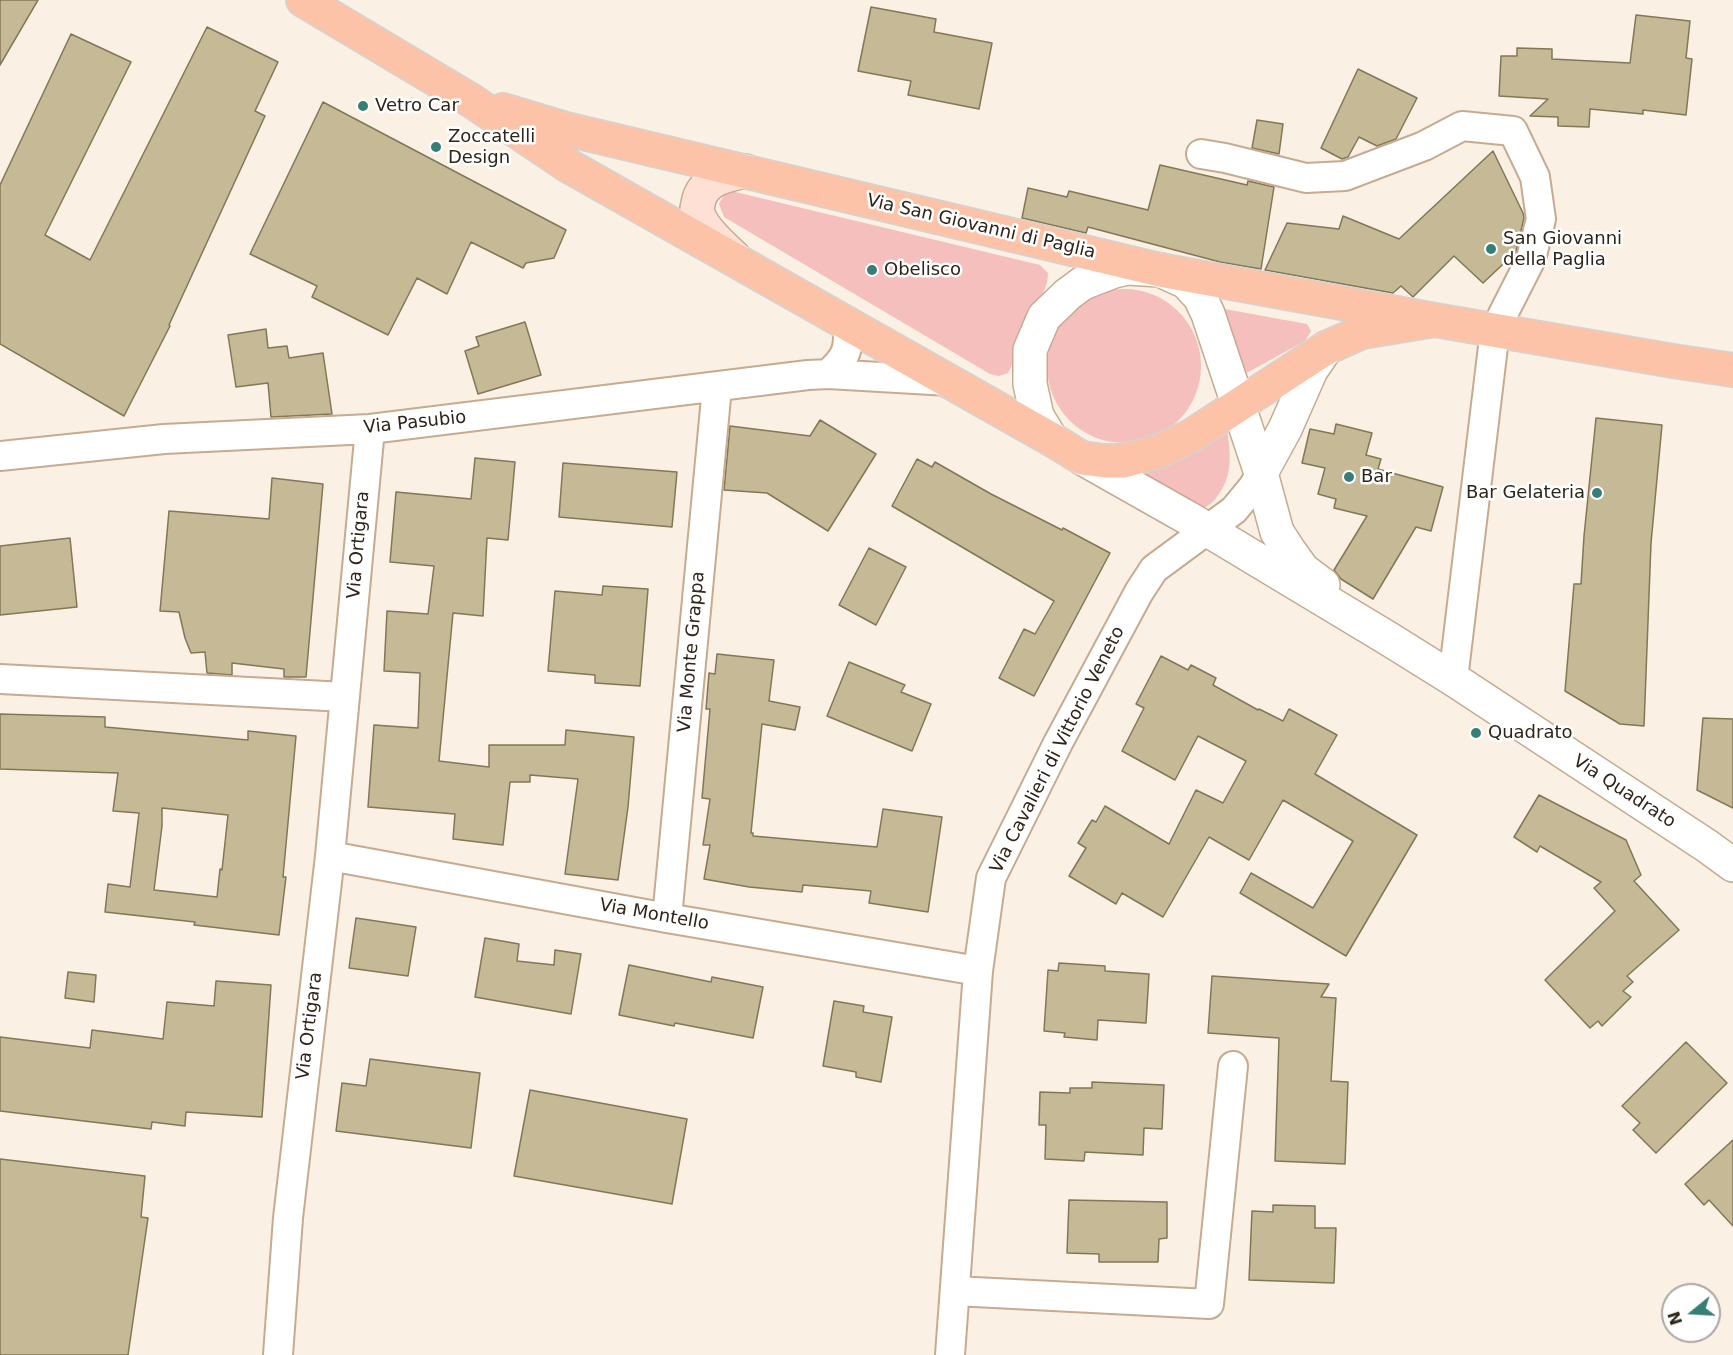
<!DOCTYPE html>
<style>
body{margin:0}
#map{position:relative;width:1733px;height:1355px;overflow:hidden;background:#fbf0e4;font-family:"DejaVu Sans",sans-serif}
canvas{display:block}
.north{position:absolute;left:1661px;top:1283px;width:60px;height:60px;box-sizing:border-box;background:#fff;border:2px solid #aba7a3;border-radius:50%;rotate:252deg;font-size:16px;font-weight:700;line-height:24px;text-align:center;color:#2e2419}
.north::after{content:'';display:block;margin:auto;width:21px;height:27px;background:#377e76;clip-path:polygon(50% 0,100% 100%,50% 72%,0 100%)}
</style>
<div id="map">
<canvas width="1733" height="1355"></canvas>
<div class="north">N</div>
</div>
<script>
const g = document.querySelector('canvas').getContext('2d');
g.lineJoin = 'round';
function fillPath(path, color) { g.fillStyle = color; g.fill(path, 'evenodd'); }
function trace(path, color, width, dash) { g.strokeStyle = color; g.lineWidth = width; g.lineCap = dash ? 'butt' : 'round'; g.setLineDash(dash || []); g.stroke(path); }
function drawText(font, color, halo, rows, align = 'center') {
  g.font = font + ' "DejaVu Sans",sans-serif'; g.lineWidth = 5; g.setLineDash([]); g.textBaseline = 'middle'; g.strokeStyle = halo; g.fillStyle = color; for (const [text, x, y, turn = 0] of rows) {
    g.save(); g.translate(x, y); g.rotate((+turn || 0) * Math.PI / 180); g.textAlign = isNaN(turn) ? turn : align; if (halo) g.strokeText(text, 0, 0); g.fillText(text, 0, 0); g.restore();
  }
}
const green = new Path2D(`
 M 731,191 L 1040,265 L 1048,273 C 1048,298 1025,313 1018,336 C 1013,351 1017,357 1008,373 L 999,376 L 990,374 L 724,217 L 719,204 L 724,195 Z
 M1047 366a77 77 0 1 1 154 0a77 77 0 1 1-154 0Z
 M 1219,308 L 1307,324 L 1311,331 L 1305,341 L 1241,376 Z
 M 1227,430 C 1231,455 1233,477 1216,498 C 1211,505 1200,510 1193,515 L 1123,475 Z`);
const building = new Path2D(`
 M 0,0 L 38,0 L 0,65 Z
 M 871,7 L 936,19 L 934,32 L 992,43 L 979,109 L 908,95 L 911,81 L 858,71 Z
 M 1636,15 L 1690,21 L 1686,58 L 1692,59 L 1686,115 L 1643,110 L 1643,114 L 1590,109 L 1589,127 L 1558,126 L 1558,117 L 1530,116 L 1548,99 L 1499,96 L 1501,56 L 1517,56 L 1517,48 L 1552,49 L 1552,59 L 1630,63 Z
 M 207,27 L 278,62 L 255,111 L 265,116 L 169,325 L 170,326 L 124,416 L 0,344 L 0,185 L 71,34 L 131,62 L 45,235 L 90,260 Z
 M 1358,69 L 1417,98 L 1396,139 L 1377,146 L 1359,137 L 1348,157 L 1342,159 L 1321,148 Z
 M 323,102 L 566,230 L 554,258 L 526,263 L 523,268 L 471,242 L 447,294 L 417,278 L 388,335 L 312,297 L 317,286 L 250,254 Z
 M 1257,120 L 1283,124 L 1279,154 L 1252,148 Z
 M 1493,151 L 1523,213 L 1524,218 L 1516,252 L 1483,283 L 1454,256 L 1413,297 L 1401,286 L 1393,293 L 1265,270 L 1287,223 L 1339,229 L 1343,216 L 1399,239 Z
 M 1160,165 L 1247,185 L 1248,181 L 1274,187 L 1261,269 L 1220,262 L 1088,227 L 1086,233 L 1022,218 L 1028,188 L 1067,197 L 1069,191 L 1148,210 Z
 M 525,322 L 541,375 L 478,394 L 465,351 L 479,346 L 476,337 Z
 M 266,329 L 268,348 L 287,346 L 289,358 L 323,353 L 332,414 L 271,417 L 268,383 L 236,387 L 228,335 Z
 M 1596,418 L 1662,425 L 1651,543 L 1644,726 L 1620,724 L 1565,691 L 1574,584 L 1581,584 L 1584,536 Z
 M 820,420 L 876,454 L 828,531 L 767,493 L 724,490 L 730,426 L 810,436 Z
 M 1336,424 L 1372,433 L 1366,455 L 1381,459 L 1378,469 L 1443,487 L 1431,531 L 1416,527 L 1373,599 L 1341,579 L 1334,570 L 1367,516 L 1334,508 L 1336,499 L 1318,494 L 1325,468 L 1302,463 L 1310,429 L 1334,434 Z
 M 475,458 L 515,462 L 508,540 L 487,538 L 483,616 L 453,613 L 439,761 L 489,767 L 489,745 L 565,745 L 566,730 L 634,737 L 628,807 L 618,880 L 565,874 L 578,779 L 530,775 L 530,782 L 510,782 L 503,845 L 453,839 L 455,814 L 368,807 L 374,725 L 418,728 L 420,673 L 384,671 L 387,611 L 428,614 L 434,566 L 390,562 L 396,492 L 471,499 Z
 M 917,459 L 932,467 L 935,462 L 991,494 L 1062,530 L 1063,528 L 1110,553 L 1034,696 L 999,678 L 1024,629 L 1035,634 L 1054,601 L 892,506 Z
 M 563,463 L 677,472 L 672,527 L 559,517 Z
 M 272,478 L 323,484 L 306,677 L 284,677 L 284,669 L 232,663 L 232,675 L 207,673 L 205,652 L 191,653 L 185,638 L 179,612 L 160,611 L 169,511 L 269,519 Z
 M 70,538 L 77,607 L 0,615 L 0,546 Z
 M 869,548 L 906,567 L 876,625 L 839,605 Z
 M 603,586 L 648,589 L 640,686 L 595,683 L 595,675 L 548,671 L 555,591 L 602,595 Z
 M 717,654 L 774,660 L 769,701 L 800,707 L 795,730 L 762,724 L 751,833 L 753,833 L 753,836 L 877,847 L 883,809 L 942,817 L 928,912 L 869,903 L 871,891 L 803,885 L 802,892 L 749,887 L 704,879 L 710,845 L 703,845 L 710,799 L 702,798 L 710,709 L 706,709 L 709,673 L 715,674 Z
 M 1161,656 L 1188,670 L 1191,665 L 1216,678 L 1213,685 L 1258,710 L 1259,709 L 1283,721 L 1289,709 L 1337,735 L 1315,774 L 1417,835 L 1346,956 L 1240,893 L 1251,873 L 1313,908 L 1353,841 L 1283,800 L 1249,860 L 1209,837 L 1163,917 L 1122,893 L 1116,904 L 1069,876 L 1086,848 L 1078,843 L 1092,820 L 1096,822 L 1105,806 L 1169,844 L 1196,790 L 1223,803 L 1246,761 L 1198,736 L 1175,780 L 1122,751 L 1144,708 L 1136,704 Z
 M 849,662 L 905,685 L 901,692 L 931,704 L 912,751 L 827,716 Z
 M 0,714 L 105,717 L 105,727 L 248,740 L 248,731 L 296,736 L 283,877 L 286,877 L 279,935 L 194,925 L 195,922 L 105,912 L 108,884 L 130,887 L 139,813 L 113,811 L 118,773 L 0,769 ZM 162,808 L 228,815 L 222,870 L 220,869 L 217,897 L 154,890 L 162,826 Z
 M 1703,718 L 1733,719 L 1733,808 L 1697,790 Z
 M 1539,795 L 1626,840 L 1641,875 L 1634,881 L 1679,930 L 1627,976 L 1633,982 L 1623,991 L 1631,997 L 1602,1026 L 1598,1021 L 1590,1028 L 1545,980 L 1615,911 L 1594,888 L 1601,882 L 1540,846 L 1537,852 L 1514,837 Z
 M 356,918 L 416,927 L 408,976 L 349,968 Z
 M 485,938 L 519,944 L 517,961 L 554,965 L 555,950 L 581,954 L 571,1014 L 475,997 Z
 M 1059,963 L 1105,966 L 1105,971 L 1149,974 L 1146,1023 L 1098,1020 L 1097,1040 L 1064,1037 L 1065,1033 L 1044,1031 L 1048,970 L 1058,971 Z
 M 629,965 L 711,982 L 712,977 L 763,987 L 753,1038 L 675,1023 L 674,1026 L 619,1015 Z
 M 68,972 L 96,975 L 94,1002 L 65,998 Z
 M 1212,976 L 1329,984 L 1321,997 L 1336,998 L 1331,1081 L 1348,1082 L 1345,1164 L 1275,1161 L 1279,1038 L 1208,1033 Z
 M 216,981 L 271,985 L 262,1117 L 186,1112 L 185,1126 L 152,1122 L 151,1129 L 0,1111 L 0,1037 L 90,1048 L 92,1030 L 163,1039 L 167,1002 L 214,1006 Z
 M 834,1001 L 864,1006 L 863,1012 L 892,1017 L 881,1082 L 856,1077 L 856,1072 L 823,1066 Z
 M 1686,1042 L 1727,1083 L 1656,1153 L 1633,1130 L 1640,1123 L 1622,1106 Z
 M 370,1059 L 480,1073 L 471,1148 L 336,1131 L 342,1083 L 366,1086 Z
 M 1092,1082 L 1164,1085 L 1162,1129 L 1144,1128 L 1143,1155 L 1085,1152 L 1084,1161 L 1045,1159 L 1046,1125 L 1039,1125 L 1040,1092 L 1070,1093 L 1070,1088 L 1092,1088 Z
 M 530,1090 L 687,1119 L 672,1204 L 514,1176 Z
 M 1733,1140 L 1733,1226 L 1709,1200 L 1704,1205 L 1685,1184 Z
 M 0,1159 L 145,1176 L 141,1217 L 148,1218 L 128,1355 L 0,1355 Z
 M 1069,1200 L 1167,1202 L 1167,1238 L 1159,1239 L 1158,1262 L 1099,1262 L 1099,1254 L 1067,1253 Z
 M 1273,1205 L 1315,1206 L 1315,1228 L 1336,1228 L 1334,1283 L 1249,1280 L 1252,1211 L 1273,1212 Z`);
const minor = new Path2D(`
 M 1201,154 L 1225,158 L 1306,178 L 1345,176 L 1424,146 L 1462,126 L 1513,131 L 1535,177 L 1541,219 L 1531,259 L 1495,330 L 1453,679
 M 828,374 C 847,357 849,350 848,324
 M 0,456 L 164,439 L 370,429 L 808,375 L 828,374 L 949,381
 M 0,679 L 345,697
 M 330,856 L 667,918 L 978,971
 M 667,918 L 717,387
 M 955,1291 L 1209,1304 L 1233,1066
 M 278,1355 L 288,1218 L 330,856 L 370,429
 M 950,1355 L 978,971 L 991,878 L 1058,743 L 1139,592 L 1154,569 L 1234,510 L 1253,487 L 1261,473`);
const tertiary = new Path2D(`
 M 1051,439 L 1037,416 L 1030,384 L 1030,350 L 1044,317 L 1068,294 L 1083,283 L 1114,271 L 1128,268 L 1160,270 L 1186,282 L 1200,297 L 1208,314 L 1261,473 L 1277,532 L 1288,549 L 1303,570 L 1323,585
 M 1082,458 L 1188,518 L 1389,639 L 1453,679 L 1707,846 L 1733,865
 M 1261,473 L 1285,429 L 1311,370 L 1326,348`);
const secondary = new Path2D(`
 M 734,257 C 723,247 698,225 697,208 C 697,208 699,200 699,199 C 705,179 727,175 745,171`);
const primary = new Path2D(`
 M 303,0 L 472,101 L 567,165 L 1051,439 L 1082,458 L 1105,461 L 1123,461 L 1160,451 L 1191,436 L 1326,348 L 1362,332 L 1435,320
 M 503,110 L 566,129 L 1160,270 L 1435,320 L 1673,361 L 1733,370`);
const markers = [
 [363,106,6,"#377e76"],
 [436,147,6,"#377e76"],
 [1491,249,6,"#377e76"],
 [872,270,6,"#377e76"],
 [1349,477,6,"#377e76"],
 [1597,493,6,"#377e76"],
 [1476,733,6,"#377e76"]
];
const poiNames = [
 ["Vetro Car",375,106],
 ["Zoccatelli",448,137],
 ["Design",448,158],
 ["San Giovanni",1503,239],
 ["della Paglia",1503,260],
 ["Obelisco",884,270],
 ["Bar",1361,477],
 ["Bar Gelateria",1585,493,"right"],
 ["Quadrato",1488,733]
];
const streetNames = [
 ["Via San Giovanni di Paglia",981,227,13],
 ["Via Pasubio",415,423,-6],
 ["Via Ortigara",359,545,-85],
 ["Via Monte Grappa",692,652,-85],
 ["Via Cavalieri di Vittorio Veneto",1058,750,-63],
 ["Via Quadrato",1624,792,33],
 ["Via Montello",654,915,10],
 ["Via Ortigara",310,1026,-83]
];
fillPath(green, '#f4bfbd');
fillPath(building, '#c5b996');
trace(building, '#827756', 1.5);
trace(minor, '#c6ab90', 32);
trace(tertiary, '#c6ab90', 36);
trace(secondary, '#c6ab90', 36);
trace(primary, '#d5d3d1', 36);
trace(minor, '#fff', 28);
trace(tertiary, '#fff', 33);
trace(secondary, '#fee1d4', 33);
trace(primary, '#fcc3a9', 33);
for (const [x, y, r, color] of markers) { const dot = new Path2D(); dot.arc(x, y, r, 0, 2 * Math.PI); g.fillStyle = color; g.fill(dot); trace(dot, '#fff', 2); }
drawText('18px', '#2e2419', '#fff', poiNames, 'left');
drawText('18px', '#2e2419', '#fff', streetNames);
</script>
